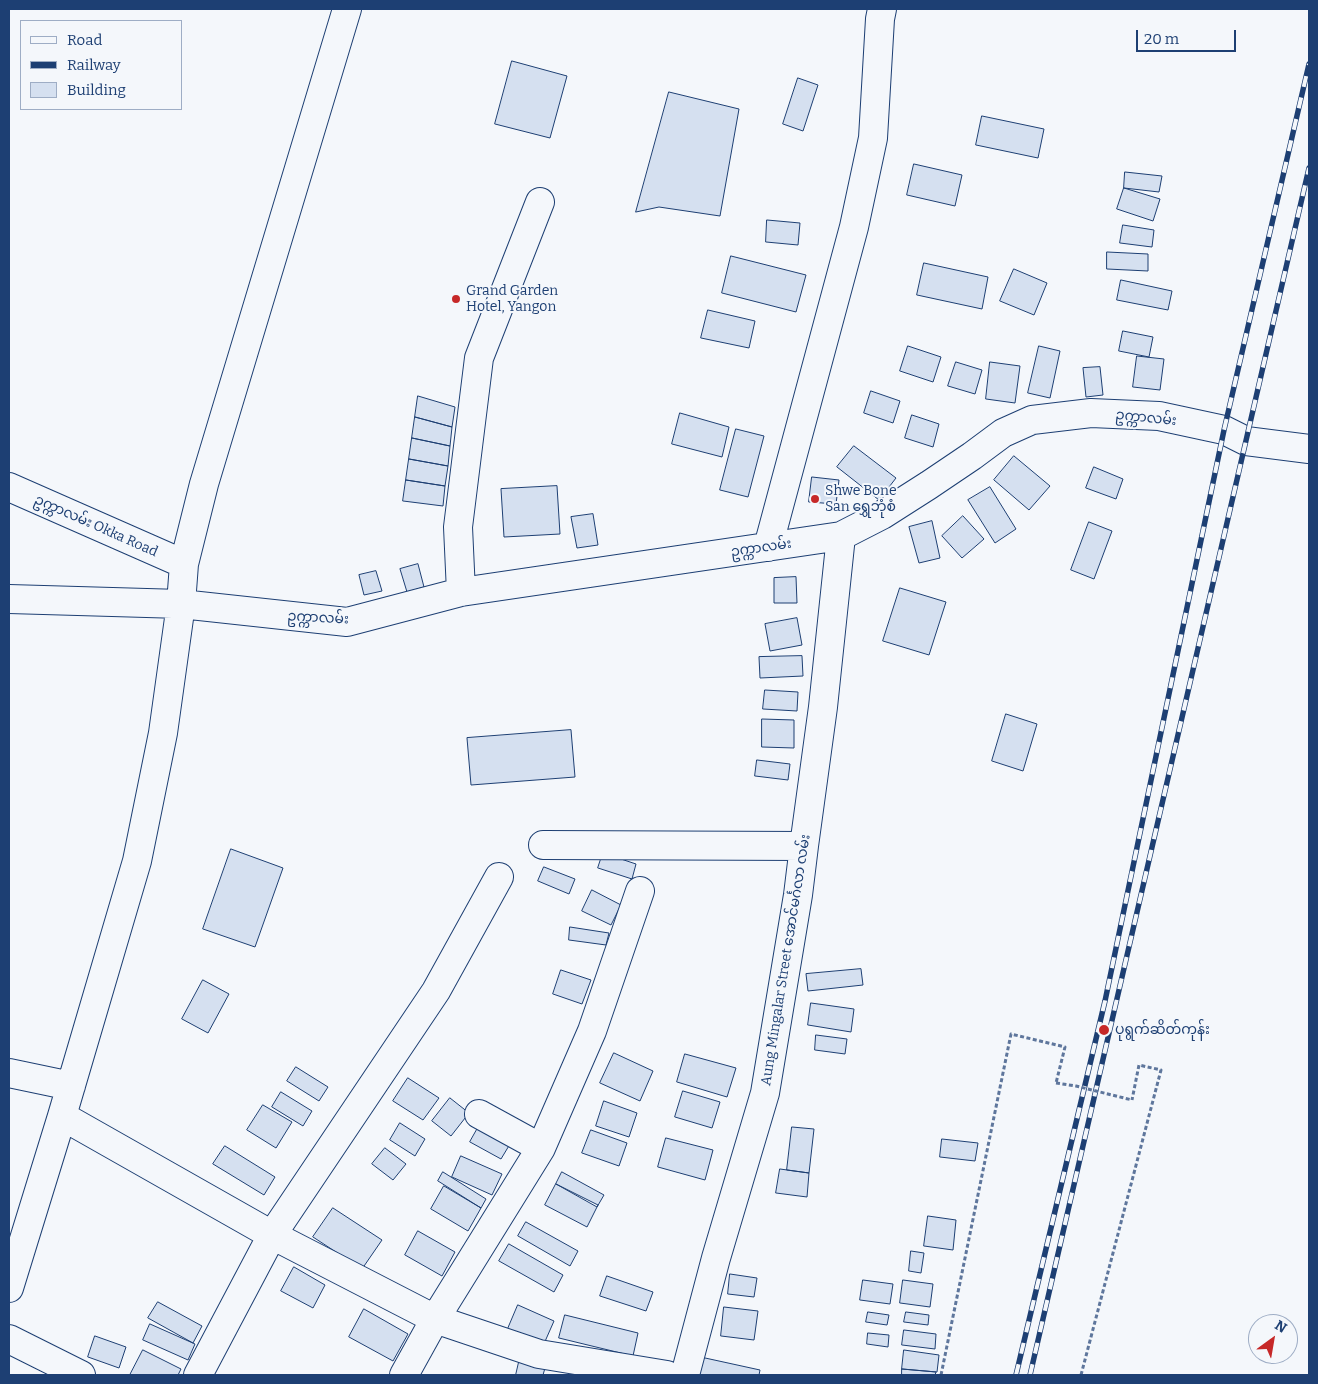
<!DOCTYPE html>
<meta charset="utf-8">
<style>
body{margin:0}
#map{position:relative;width:1318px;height:1384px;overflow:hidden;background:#f4f7fb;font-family:Bitter,serif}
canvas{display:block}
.frame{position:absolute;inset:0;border:10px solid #1d3f73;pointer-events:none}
.legend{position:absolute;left:20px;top:20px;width:162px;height:90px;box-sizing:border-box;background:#f4f7fb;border:1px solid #9eadc5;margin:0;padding:6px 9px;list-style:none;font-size:15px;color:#1d3f73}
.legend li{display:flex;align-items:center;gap:10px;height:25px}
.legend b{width:25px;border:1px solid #9eadc5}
.north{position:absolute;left:1248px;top:1314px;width:50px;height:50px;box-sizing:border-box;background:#f4f7fb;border:1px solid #9eadc5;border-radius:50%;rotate:32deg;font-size:14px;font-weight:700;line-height:20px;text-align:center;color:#1d3f73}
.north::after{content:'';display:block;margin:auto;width:18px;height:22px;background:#c62828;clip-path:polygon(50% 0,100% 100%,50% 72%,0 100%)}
.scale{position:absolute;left:1136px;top:30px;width:100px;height:22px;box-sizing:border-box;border:2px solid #1d3f73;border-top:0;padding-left:6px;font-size:15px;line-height:18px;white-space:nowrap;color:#1d3f73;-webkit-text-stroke:4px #f4f7fb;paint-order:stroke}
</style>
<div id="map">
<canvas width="1318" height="1384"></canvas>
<div class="frame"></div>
<ul class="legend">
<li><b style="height:6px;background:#f4f7fb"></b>Road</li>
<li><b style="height:6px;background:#1d3f73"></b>Railway</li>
<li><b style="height:14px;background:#d5e0f0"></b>Building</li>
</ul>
<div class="north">N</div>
<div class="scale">20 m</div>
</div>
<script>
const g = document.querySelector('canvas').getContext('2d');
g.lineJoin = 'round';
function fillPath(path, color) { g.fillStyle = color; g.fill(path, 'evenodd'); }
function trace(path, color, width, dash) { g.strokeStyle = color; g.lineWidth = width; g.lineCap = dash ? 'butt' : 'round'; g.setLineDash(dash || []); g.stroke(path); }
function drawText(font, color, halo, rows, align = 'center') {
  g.font = font + ' Bitter,"Noto Sans Myanmar",serif'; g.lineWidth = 4; g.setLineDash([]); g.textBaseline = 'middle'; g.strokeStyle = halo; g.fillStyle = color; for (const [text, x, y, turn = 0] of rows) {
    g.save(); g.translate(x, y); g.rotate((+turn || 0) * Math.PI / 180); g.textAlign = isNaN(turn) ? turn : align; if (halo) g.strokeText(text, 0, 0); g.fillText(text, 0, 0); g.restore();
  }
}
const building = new Path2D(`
 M 512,61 L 567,76 L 550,138 L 495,124 Z
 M 798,78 L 818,85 L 803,131 L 783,124 Z
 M 669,92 L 739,109 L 720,216 L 659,207 L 636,212 Z
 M 982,116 L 1044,129 L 1038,158 L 976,145 Z
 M 914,164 L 962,175 L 955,206 L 907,195 Z
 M 1125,172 L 1162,176 L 1159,192 L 1124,188 Z
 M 1124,188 L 1160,199 L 1153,221 L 1117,209 Z
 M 767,220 L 800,223 L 798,245 L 766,242 Z
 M 1123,225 L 1154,230 L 1152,247 L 1120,243 Z
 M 1107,252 L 1148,254 L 1148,271 L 1107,269 Z
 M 731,256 L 806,275 L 796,312 L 722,293 Z
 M 924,263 L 988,277 L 982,309 L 917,295 Z
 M 1014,269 L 1047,283 L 1034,315 L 1000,301 Z
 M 1121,280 L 1172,291 L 1168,310 L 1117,300 Z
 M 708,310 L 755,321 L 749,348 L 701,338 Z
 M 1123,331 L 1153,337 L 1149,357 L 1119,351 Z
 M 908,346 L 941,357 L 933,382 L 900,371 Z
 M 1039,346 L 1060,351 L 1050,398 L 1028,393 Z
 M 1137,356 L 1164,359 L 1160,390 L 1133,387 Z
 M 956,362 L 982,370 L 975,394 L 948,386 Z
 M 990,362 L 1020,366 L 1015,403 L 986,399 Z
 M 1100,367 L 1103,395 L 1086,397 L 1083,368 Z
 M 871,391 L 900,401 L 893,423 L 864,413 Z
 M 418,396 L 455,407 L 452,427 L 415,417 Z
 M 680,413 L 729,427 L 722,457 L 672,444 Z
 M 912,415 L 939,424 L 933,447 L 905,438 Z
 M 415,417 L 452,427 L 450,446 L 412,438 Z
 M 736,429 L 764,436 L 748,497 L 720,490 Z
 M 412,438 L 450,446 L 448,466 L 409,459 Z
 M 854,446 L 896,478 L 879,500 L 837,467 Z
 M 1014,456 L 1050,486 L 1029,510 L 994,480 Z
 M 409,459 L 448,466 L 445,486 L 406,480 Z
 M 1094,467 L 1123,479 L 1116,499 L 1086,488 Z
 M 812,477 L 839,480 L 836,504 L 809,502 Z
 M 406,480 L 445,486 L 443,506 L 403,501 Z
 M 557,486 L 560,534 L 504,537 L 501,489 Z
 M 990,487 L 1016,529 L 995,543 L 968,500 Z
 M 593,514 L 598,545 L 577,548 L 571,517 Z
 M 963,516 L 984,539 L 962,558 L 942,536 Z
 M 932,521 L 940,558 L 919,563 L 909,527 Z
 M 1089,522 L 1112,531 L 1094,579 L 1071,570 Z
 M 418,564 L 424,587 L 407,592 L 400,569 Z
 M 376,571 L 382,591 L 364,595 L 359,575 Z
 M 796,577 L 797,603 L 774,603 L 774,578 Z
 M 900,588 L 946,602 L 929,655 L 883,641 Z
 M 797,618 L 802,645 L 770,651 L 765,624 Z
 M 802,656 L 803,676 L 760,678 L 759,657 Z
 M 765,690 L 798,692 L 797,711 L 763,709 Z
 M 1006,714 L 1037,724 L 1023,771 L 992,761 Z
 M 762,719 L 794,720 L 794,748 L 762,747 Z
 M 571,730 L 575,777 L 471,785 L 467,738 Z
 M 757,760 L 790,764 L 788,780 L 755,776 Z
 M 231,849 L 283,868 L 255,947 L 203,929 Z
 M 603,853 L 636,864 L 632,879 L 598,868 Z
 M 544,867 L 575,879 L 569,894 L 538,881 Z
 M 592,890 L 621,905 L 611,925 L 582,911 Z
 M 570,927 L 609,933 L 606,945 L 569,940 Z
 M 861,969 L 863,985 L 808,991 L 806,974 Z
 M 561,970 L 591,980 L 582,1004 L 553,994 Z
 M 203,980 L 229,994 L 208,1033 L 182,1019 Z
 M 811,1003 L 854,1009 L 851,1032 L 808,1025 Z
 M 816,1035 L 847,1039 L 845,1054 L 815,1050 Z
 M 614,1053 L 653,1071 L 640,1101 L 600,1083 Z
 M 685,1054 L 736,1068 L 727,1097 L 677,1082 Z
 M 296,1067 L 328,1087 L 319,1101 L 287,1081 Z
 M 408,1078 L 439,1098 L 423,1120 L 393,1101 Z
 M 683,1091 L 720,1102 L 712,1128 L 675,1117 Z
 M 281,1092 L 312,1111 L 303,1126 L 272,1107 Z
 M 450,1098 L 469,1113 L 451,1136 L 432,1121 Z
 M 604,1101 L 637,1113 L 629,1137 L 596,1126 Z
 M 263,1105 L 292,1122 L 276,1148 L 247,1130 Z
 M 400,1123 L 425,1139 L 415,1156 L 390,1140 Z
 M 479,1126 L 510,1144 L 501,1159 L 470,1142 Z
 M 792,1127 L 814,1129 L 809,1173 L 787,1170 Z
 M 591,1130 L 627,1143 L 619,1166 L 582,1153 Z
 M 666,1138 L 713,1150 L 705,1180 L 658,1167 Z
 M 942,1139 L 978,1143 L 975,1161 L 940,1157 Z
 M 225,1146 L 275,1177 L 264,1195 L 213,1164 Z
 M 385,1148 L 406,1164 L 393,1180 L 372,1164 Z
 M 461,1156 L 502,1174 L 492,1195 L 452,1177 Z
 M 780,1169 L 809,1173 L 807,1197 L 776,1193 Z
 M 443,1172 L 486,1199 L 481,1208 L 438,1181 Z
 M 562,1172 L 604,1195 L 597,1207 L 556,1184 Z
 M 556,1184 L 598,1205 L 587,1227 L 545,1205 Z
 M 444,1186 L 481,1208 L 468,1231 L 431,1209 Z
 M 333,1208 L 382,1240 L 362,1269 L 313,1237 Z
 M 928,1216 L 956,1220 L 953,1250 L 924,1246 Z
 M 526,1222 L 578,1251 L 570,1266 L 518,1236 Z
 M 418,1231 L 455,1252 L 442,1276 L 405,1255 Z
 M 509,1244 L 563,1275 L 554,1292 L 499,1261 Z
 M 911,1251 L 924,1253 L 921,1273 L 909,1271 Z
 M 294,1267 L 325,1285 L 313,1308 L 281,1291 Z
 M 730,1274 L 757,1278 L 754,1297 L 728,1294 Z
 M 607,1276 L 653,1292 L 646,1311 L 600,1296 Z
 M 863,1280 L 893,1284 L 890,1304 L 860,1300 Z
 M 903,1280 L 933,1284 L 930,1307 L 900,1303 Z
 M 158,1302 L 202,1326 L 193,1343 L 148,1318 Z
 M 518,1305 L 554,1321 L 543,1346 L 507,1331 Z
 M 724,1307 L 758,1311 L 754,1340 L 721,1336 Z
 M 364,1309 L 408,1334 L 393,1361 L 349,1337 Z
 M 868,1312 L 889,1315 L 887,1325 L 866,1322 Z
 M 906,1312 L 929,1315 L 928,1325 L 904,1322 Z
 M 565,1315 L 638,1333 L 633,1356 L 559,1338 Z
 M 150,1324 L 195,1344 L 188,1360 L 143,1340 Z
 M 904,1330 L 936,1334 L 935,1349 L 902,1345 Z
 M 868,1333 L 889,1335 L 888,1347 L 867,1344 Z
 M 95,1336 L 126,1347 L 119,1368 L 88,1357 Z
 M 143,1350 L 181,1369 L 178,1375 L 130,1375 Z
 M 904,1350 L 939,1355 L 937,1372 L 902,1369 Z
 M 696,1356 L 760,1370 L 759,1375 L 689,1375 Z
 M 519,1362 L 545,1368 L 543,1375 L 516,1375 Z
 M 902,1369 L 936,1372 L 935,1375 L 902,1375 Z`);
const path = new Path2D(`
 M 941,1375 L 1011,1034 L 1065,1047 L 1056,1083
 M 1081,1375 L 1161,1070 L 1139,1065 L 1132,1100`);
const minor = new Path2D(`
 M 9,487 L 184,564
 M 768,547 L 854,227 L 873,138 L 880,19 L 882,9
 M 461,592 L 458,527 L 479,358 L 540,202
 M 9,599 L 181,604 L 347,622 L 461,592 L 841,536 L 882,515 L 929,485 L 972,456 L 1003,433 L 1032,420 L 1091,413 L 1159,416 L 1224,430 L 1246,441 L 1309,449
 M 543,845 L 804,846
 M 9,1073 L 71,1086
 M 479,1114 L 541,1148
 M 62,1116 L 272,1235 L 435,1319 L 539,1354 L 667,1375
 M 9,1288 L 62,1116 L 137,861 L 163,733 L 181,604 L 184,564 L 204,484 L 347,9
 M 9,1339 L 81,1375
 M 198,1375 L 272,1235 L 436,991 L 499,877
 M 404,1375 L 435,1319 L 541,1148 L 592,1031 L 640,891
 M 685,1375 L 716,1258 L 765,1093 L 798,895 L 804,846 L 823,707 L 841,536`);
const rail = new Path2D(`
 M 1016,1375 L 1105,1001 L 1224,430 L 1309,64
 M 1030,1375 L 1309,168`);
const pathBridge = new Path2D(`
 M 1056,1083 L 1076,1086 L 1132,1100`);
const markers = [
 [456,299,5,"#c62828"],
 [815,499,5,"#c62828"],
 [1104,1030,6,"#c62828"]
];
const poiNames = [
 ["Grand Garden",466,291],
 ["Hotel, Yangon",466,307],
 ["Shwe Bone",825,491],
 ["San ရွှေဘုံစံ",825,507],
 ["ပုရွက်ဆိတ်ကုန်း",1115,1030]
];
const streetNames = [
 ["ဥက္ကာလမ်း",1146,418,6],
 ["ဥက္ကာလမ်း Okka Road",96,526,24],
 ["ဥက္ကာလမ်း",761,548,-8],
 ["ဥက္ကာလမ်း",318,618,3],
 ["Aung Mingalar Street အောင်မင်္ဂလာ လမ်း",786,960,-81]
];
fillPath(building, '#d5e0f0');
trace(building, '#1d3f73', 1);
trace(minor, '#1d3f73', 30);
trace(path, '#5e769c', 3, [4, 2.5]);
trace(minor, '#f4f7fb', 28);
trace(rail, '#1d3f73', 5.5);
trace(rail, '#f4f7fb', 4, [11]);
trace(pathBridge, '#5e769c', 3, [4, 2.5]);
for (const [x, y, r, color] of markers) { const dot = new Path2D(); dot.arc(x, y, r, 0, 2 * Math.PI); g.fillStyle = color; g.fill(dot); trace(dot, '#f4f7fb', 2); }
drawText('14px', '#1d3f73', '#f4f7fb', poiNames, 'left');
drawText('14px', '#1d3f73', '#f4f7fb', streetNames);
</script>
